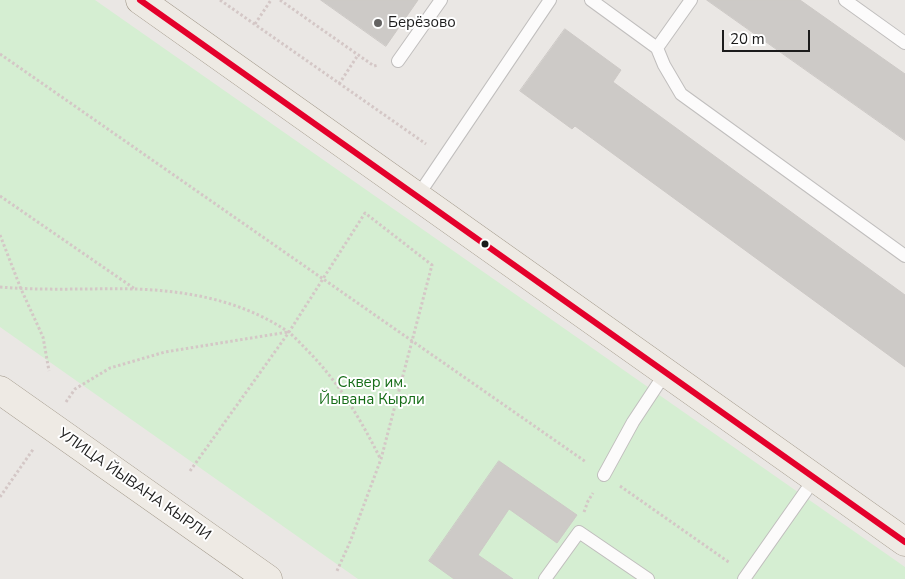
<!DOCTYPE html>
<meta charset="utf-8">
<style>
body{margin:0}
#map{position:relative;width:905px;height:579px;overflow:hidden;background:#eae7e4;font-family:"Nunito Sans",sans-serif}
canvas{display:block}
.scale{position:absolute;left:722px;top:30px;width:88px;height:22px;box-sizing:border-box;border:2px solid #1c1c1c;border-top:0;padding-left:6px;font-size:15px;line-height:18px;white-space:nowrap;color:#1c1c1c;-webkit-text-stroke:4px #fff;paint-order:stroke}
</style>
<div id="map">
<canvas width="905" height="579"></canvas>
<div class="scale">20 m</div>
</div>
<script>
const g = document.querySelector('canvas').getContext('2d');
g.lineJoin = 'round';
function fillPath(path, color) { g.fillStyle = color; g.fill(path, 'evenodd'); }
function trace(path, color, width, dash) { g.strokeStyle = color; g.lineWidth = width; g.lineCap = dash ? 'butt' : 'round'; g.setLineDash(dash || []); g.stroke(path); }
function drawText(font, color, halo, rows, align = 'center') {
  g.font = font + ' "Nunito Sans",sans-serif'; g.lineWidth = 4; g.setLineDash([]); g.textBaseline = 'middle'; g.strokeStyle = halo; g.fillStyle = color; for (const [text, x, y, turn = 0] of rows) {
    g.save(); g.translate(x, y); g.rotate((+turn || 0) * Math.PI / 180); g.textAlign = isNaN(turn) ? turn : align; if (halo) g.strokeText(text, 0, 0); g.fillText(text, 0, 0); g.restore();
  }
}
const park = new Path2D(`
 M 0,0 L 95,0 L 905,567 L 905,579 L 358,579 L 0,327 Z`);
const building = new Path2D(`
 M 321,0 L 418,0 L 386,46 Z
 M 707,0 L 800,0 L 905,74 L 905,140 Z
 M 565,29 L 621,70 L 613,82 L 905,295 L 905,367 L 575,126 L 572,129 L 520,91 Z
 M 499,461 L 577,515 L 557,543 L 509,509 L 478,555 L 513,579 L 454,579 L 429,561 Z`);
const path = new Path2D(`
 M 220,0 L 426,144
 M 280,0 L 374,66 L 378,65
 M 255,24 L 271,0
 M 0,54 L 586,462
 M 339,84 L 358,55
 M 0,196 L 135,289
 M 0,235 L 21,289 L 43,337 L 49,371
 M 0,287 C 45,291 91,288 136,289 C 189,291 242,301 287,331 C 294,336 300,343 306,349 C 338,381 360,418 380,458
 M 66,402 L 75,389 L 110,368 L 165,352 L 288,332
 M 190,471 L 289,332 L 365,213 L 432,265 L 381,459 L 350,542 L 336,573
 M 620,486 L 730,563
 M 0,497 L 34,448
 M 584,512 L 588,501 L 593,493`);
const lane = new Path2D(`
 M 591,0 L 657,48 L 664,65 L 681,94 L 905,256
 M 845,0 L 905,43
 M 657,48 L 691,0
 M 398,61 L 441,0
 M 417,197 L 550,0
 M 604,475 L 633,422 L 666,372
 M 545,579 L 579,532 L 648,579
 M 744,579 L 815,478`);
const primary = new Path2D(`
 M 140,0 L 905,542
 M 0,390 L 268,579`);
const bus1 = new Path2D(`
 M 140,0 L 905,542`);
const markers = [
 [378,23,5,"#646362"],
 [485,244,4.5,"#1c1c1c"]
];
const poiNames = [
 ["Берёзово",388,23]
];
const parkNames = [
 ["Сквер им.",372,383],
 ["Йывана Кырли",372,400]
];
const streetNames = [
 ["УЛИЦА ЙЫВАНА КЫРЛИ",134,485,35]
];
fillPath(park, '#d5eed2');
fillPath(building, '#cdcac7');
trace(building, '#cdc9c6', 1);
trace(lane, '#c0bebd', 14);
trace(primary, '#9d9384', 29);
trace(path, '#d4c7c6', 3, [2.5, 2.5]);
trace(lane, '#fcfbfb', 12);
trace(primary, '#eeeae4', 28);
trace(bus1, '#e4002b', 6);
for (const [x, y, r, color] of markers) { const dot = new Path2D(); dot.arc(x, y, r, 0, 2 * Math.PI); g.fillStyle = color; g.fill(dot); trace(dot, '#fff', 2); }
drawText('15px', '#1c1c1c', '#fff', poiNames, 'left');
drawText('15px', '#166d18', '#fff', parkNames);
drawText('15px', '#1c1c1c', '#fff', streetNames);
</script>
